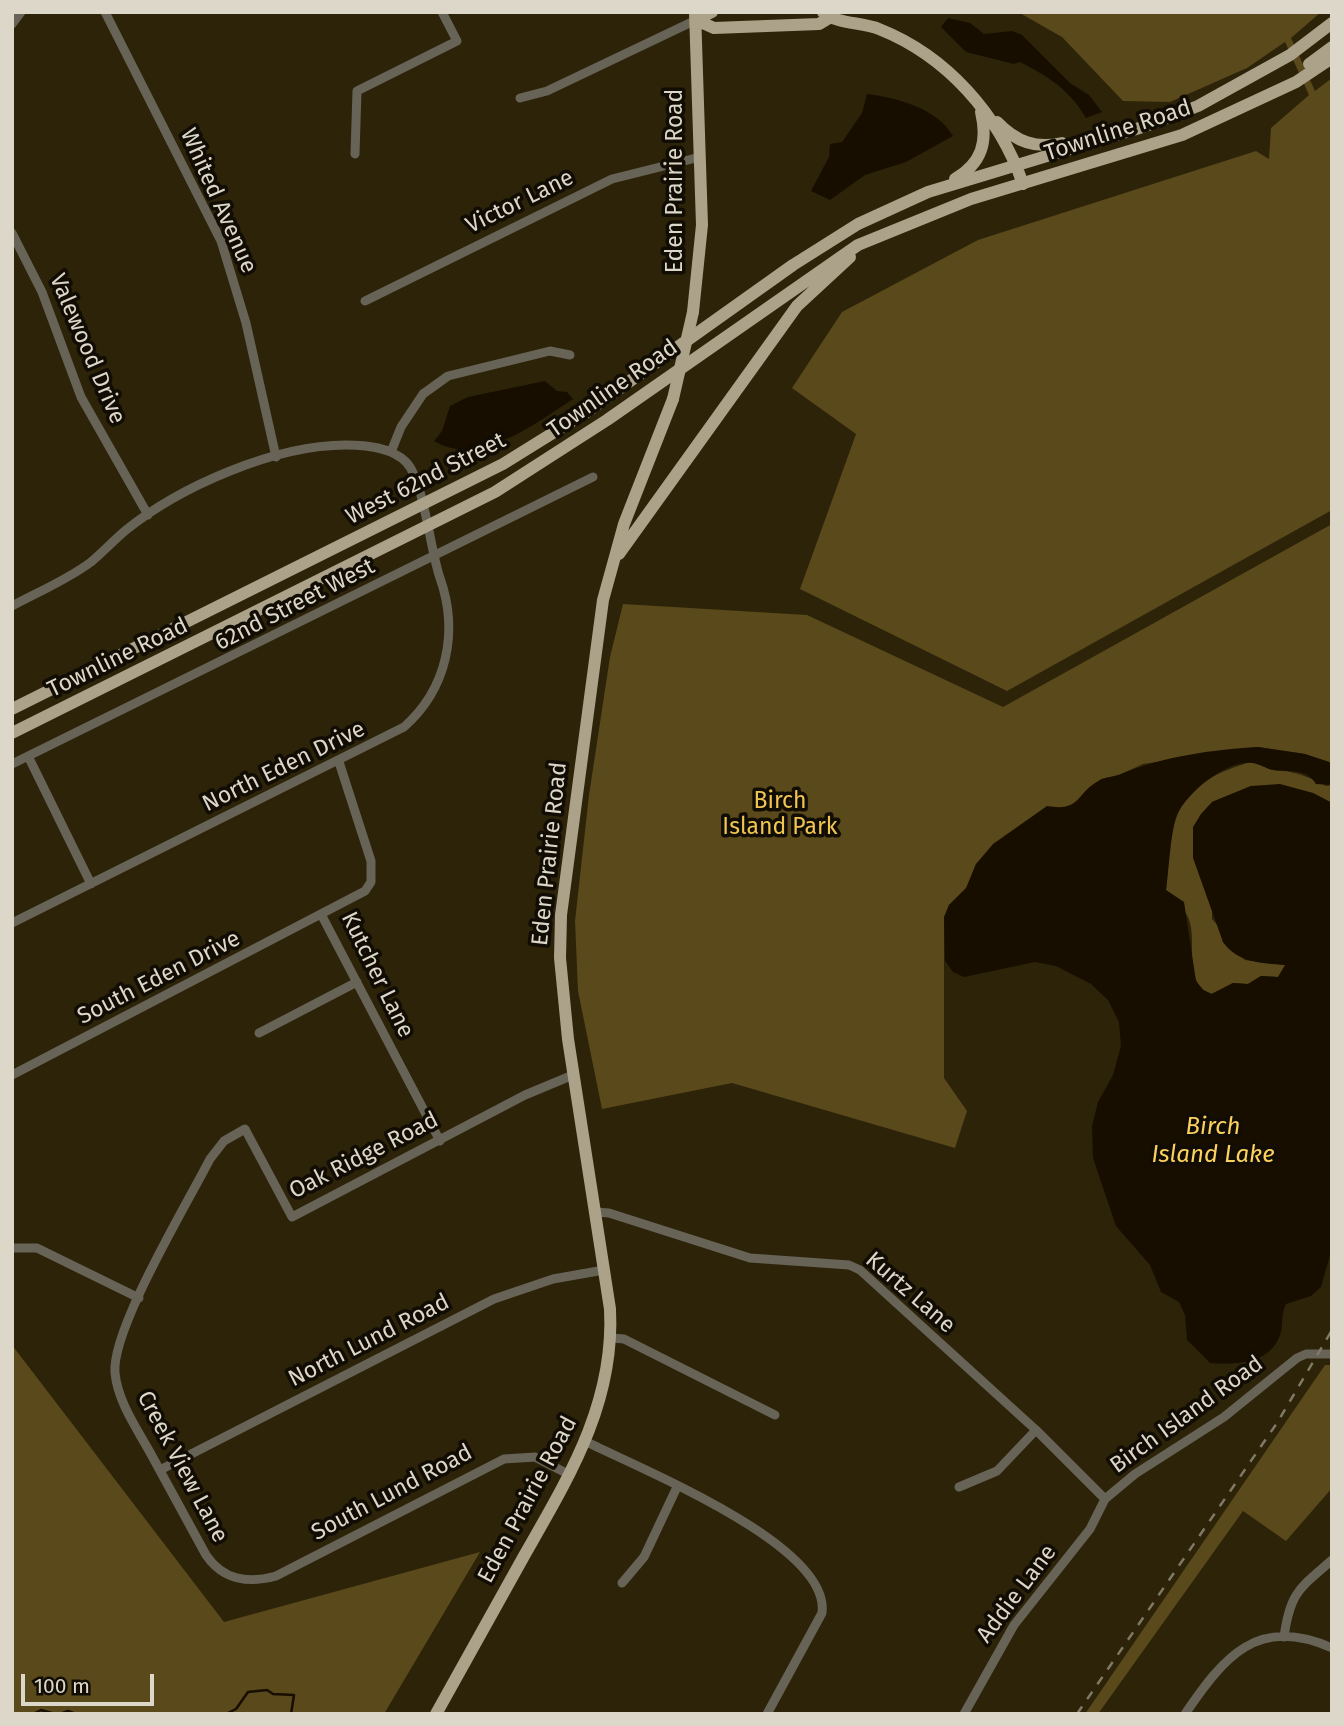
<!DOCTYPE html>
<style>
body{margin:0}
#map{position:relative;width:1344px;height:1726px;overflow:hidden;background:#2c2309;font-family:"Fira Sans",sans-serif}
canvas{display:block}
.frame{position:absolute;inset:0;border:14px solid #dcd7c8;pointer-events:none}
.scale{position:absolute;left:21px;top:1674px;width:133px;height:32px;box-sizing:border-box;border:4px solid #dcd7c8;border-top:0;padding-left:9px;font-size:21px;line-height:24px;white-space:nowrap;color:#dcd7c8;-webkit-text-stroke:5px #110d04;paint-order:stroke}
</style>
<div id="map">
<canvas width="1344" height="1726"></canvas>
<div class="frame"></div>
<div class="scale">100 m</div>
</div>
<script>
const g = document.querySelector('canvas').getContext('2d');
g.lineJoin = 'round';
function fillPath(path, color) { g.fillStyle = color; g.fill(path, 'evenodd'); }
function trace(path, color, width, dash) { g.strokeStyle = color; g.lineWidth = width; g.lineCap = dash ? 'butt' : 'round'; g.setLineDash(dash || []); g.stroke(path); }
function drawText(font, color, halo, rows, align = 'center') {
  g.font = font + ' "Fira Sans",sans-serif'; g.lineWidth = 7; g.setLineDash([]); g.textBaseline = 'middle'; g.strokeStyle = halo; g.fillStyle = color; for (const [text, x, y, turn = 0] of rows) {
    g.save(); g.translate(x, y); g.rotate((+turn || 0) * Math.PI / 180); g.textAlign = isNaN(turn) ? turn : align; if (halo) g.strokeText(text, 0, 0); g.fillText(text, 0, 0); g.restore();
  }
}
const green = new Path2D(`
 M 1018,12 L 1321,12 L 1291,38 L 1315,91 L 1332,78 L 1332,510 L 1007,691 L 800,589 L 856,434 L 792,388 L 842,312 L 978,240 L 1256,151 L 1269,159 L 1271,128 L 1309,95 L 1285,42 L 1247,68 L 1170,102 L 1123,101 L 1062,37 Z
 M 1332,524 L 1332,763 L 1305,754 L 1258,747 L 1143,764 L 1119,775 L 1101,779 L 1083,798 L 976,864 L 967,888 L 949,905 L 944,918 L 944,1078 L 967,1111 L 955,1148 L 732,1083 L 602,1109 L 578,991 L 575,921 L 589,795 L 610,657 L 623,604 L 807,615 L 1003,707 Z
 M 1251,762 C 1281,773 1297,769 1326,786 L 1332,785 L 1332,803 L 1313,793 L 1251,786 L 1212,802 L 1212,919 L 1221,929 L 1223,942 L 1245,960 L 1286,965 L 1278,977 L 1261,976 L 1248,984 L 1233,983 L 1211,994 C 1180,980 1200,940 1187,915 C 1182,906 1173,897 1166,890 C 1169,867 1168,840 1176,819 C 1186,786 1221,770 1251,762 Z
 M 12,1345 L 224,1622 L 480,1552 L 384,1714 L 12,1714 Z
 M 1325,1365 L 1332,1365 L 1332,1488 L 1286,1541 L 1243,1511 L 1098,1714 L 1085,1714 Z`);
const water = new Path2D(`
 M 948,18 L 970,23 L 984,34 L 1012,31 L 1022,35 L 1070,83 L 1089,95 L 1102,112 L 1086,118 C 1069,89 1049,77 1020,62 L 1014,64 L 966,52 L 941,27 Z
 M 867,94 C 897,98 937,108 953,136 L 906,162 L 865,175 L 830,200 L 811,191 L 829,157 L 830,144 L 842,142 L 862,113 Z
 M 545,381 L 557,391 L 567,392 L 573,399 C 536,423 479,468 434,441 L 442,431 L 450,406 L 468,397 Z
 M 1258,747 L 1305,754 L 1332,763 L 1332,785 L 1316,784 C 1306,767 1288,773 1273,770 C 1266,769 1259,763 1252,763 C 1226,759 1182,796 1175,820 C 1170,842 1169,867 1166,890 L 1184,902 L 1196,981 L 1203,990 L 1212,994 L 1233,983 L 1248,984 L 1261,976 L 1278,977 L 1285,965 C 1261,963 1238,963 1223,942 L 1193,858 L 1193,827 L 1201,814 L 1212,802 L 1251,786 L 1280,784 L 1313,793 L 1332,803 L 1332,1248 L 1321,1287 L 1311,1296 L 1286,1304 C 1281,1314 1283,1322 1281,1332 C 1272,1364 1237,1365 1210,1363 L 1187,1340 L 1185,1315 L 1179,1302 L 1161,1292 L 1150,1265 L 1116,1226 L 1093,1158 L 1092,1126 L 1098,1102 L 1113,1075 L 1121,1046 L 1119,1022 L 1108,1000 L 1091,984 L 1056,966 L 1035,962 L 964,977 L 953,972 L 945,961 L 944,917 L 949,905 L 966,888 L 976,864 L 993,844 L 1047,806 C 1082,812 1075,793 1100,780 C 1106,777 1114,777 1121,774 C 1166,756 1210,750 1258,747 Z`);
const stream = new Path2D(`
 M 33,1714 L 41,1710 L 55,1714
 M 60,1714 L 68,1711 L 76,1714
 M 226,1714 L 236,1709 L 248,1692 L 267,1690 L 273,1694 L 294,1695 L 291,1714
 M 308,1714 L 316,1714`);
const minor = new Path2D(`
 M 105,12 L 221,241 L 246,323 L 276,457
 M 12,24 L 21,12
 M 520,98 L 547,91 L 696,20
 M 355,154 L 357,91 L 457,41 L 442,12
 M 12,233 L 42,292 L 81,397 L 148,515
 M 365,301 L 612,179 L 700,157
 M 391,452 L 401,427 L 423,394 L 448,376 L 550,351 L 570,355
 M 12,606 C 38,592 67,580 91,562 C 103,552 114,540 126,530 C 181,486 275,445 346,445 C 366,445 391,447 406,462 C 424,480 430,550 440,578 C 459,632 447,689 404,727 L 12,923
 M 28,756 L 91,884
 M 12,764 L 593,477
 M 322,916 L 440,1141
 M 259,1033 L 357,982
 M 12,1075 L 365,891 L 371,882 L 371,861 L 339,762
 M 596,1212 L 609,1213 L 750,1258 L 849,1265 L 860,1270 L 1036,1430 L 1105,1499
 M 12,1248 L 37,1248 L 139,1298
 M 612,1338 L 624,1339 L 775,1415
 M 587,1442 C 640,1469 831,1545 822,1613 L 767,1714
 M 160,1470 L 494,1299 L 553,1279 L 604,1270
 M 570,1475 L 535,1457 L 504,1459 L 276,1576 C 247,1584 223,1580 206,1555 C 188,1522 170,1489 152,1456 C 138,1430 118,1403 115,1373 C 111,1330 187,1204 210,1159 L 224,1141 L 245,1129 L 292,1217 L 525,1095 L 573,1075
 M 959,1487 L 997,1471 L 1036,1430
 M 622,1583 L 644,1557 L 677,1487
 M 1284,1637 C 1290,1592 1300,1588 1332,1560
 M 964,1714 L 1014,1625 L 1090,1529 L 1105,1499 L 1135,1474 L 1224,1417 L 1297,1358 L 1306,1354 L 1332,1354
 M 1185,1714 C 1224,1657 1257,1615 1332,1648`);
const major = new Path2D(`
 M 823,12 C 836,24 862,22 879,29 C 947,56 999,115 1023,184
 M 696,20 L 714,28 L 819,24 L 829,18
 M 696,20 L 712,12
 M 1309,64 L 1332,47
 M 997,122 C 1016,142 1036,149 1062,143
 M 955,179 C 982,163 988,142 981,112
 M 693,312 L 702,225 L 695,12
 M 619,554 L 797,306 L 850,257
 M 12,709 L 503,464 L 585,413 L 793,265 L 858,224 L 928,192 L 1146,126 L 1198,106 L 1290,55 L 1332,23
 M 12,733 L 495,492 L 607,420 L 858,245 L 971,199 L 1182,135 L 1296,82 L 1332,58
 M 436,1714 C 465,1661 495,1609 524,1556 C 569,1477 615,1403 610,1309 L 568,1039 L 560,958 L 561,915 L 603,600 L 624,524 L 673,399`);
const rail = new Path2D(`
 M 1077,1714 L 1277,1423 L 1332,1330`);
const majorBridge = new Path2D(`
 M 673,399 L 693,312`);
const streetNames = [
 ["Townline Road",1118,131,-18],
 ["Eden Prairie Road",676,181,-90],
 ["Whited Avenue",218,201,66],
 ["Victor Lane",520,202,-26],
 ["Valewood Drive",87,349,67],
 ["Townline Road",613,389,-35],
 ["West 62nd Street",426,479,-27],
 ["62nd Street West",295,605,-27],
 ["Townline Road",118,658,-26],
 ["North Eden Drive",284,767,-26],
 ["Eden Prairie Road",550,854,-84],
 ["Kutcher Lane",377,975,64],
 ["South Eden Drive",159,978,-27],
 ["Oak Ridge Road",364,1156,-27],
 ["Kurtz Lane",910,1293,41],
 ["North Lund Road",369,1341,-27],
 ["Birch Island Road",1187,1415,-36],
 ["Creek View Lane",182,1467,62],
 ["South Lund Road",392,1493,-28],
 ["Eden Prairie Road",528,1500,-62],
 ["Addie Lane",1017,1594,-53]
];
const parkNames = [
 ["Birch",780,802],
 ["Island Park",780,828]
];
const waterNames = [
 ["Birch",1213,1127],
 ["Island Lake",1213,1155]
];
fillPath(green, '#5a491b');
fillPath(water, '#180e00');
trace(stream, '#180e00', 2.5);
trace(minor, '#676357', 9);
trace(major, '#aba289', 12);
trace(rail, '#817965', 2.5, [9, 9]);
trace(majorBridge, '#aba289', 12);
drawText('23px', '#dcd7c8', '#110d04', streetNames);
drawText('23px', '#f0c651', '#110d04', parkNames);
drawText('italic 24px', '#fcd15d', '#110d04', waterNames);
</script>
